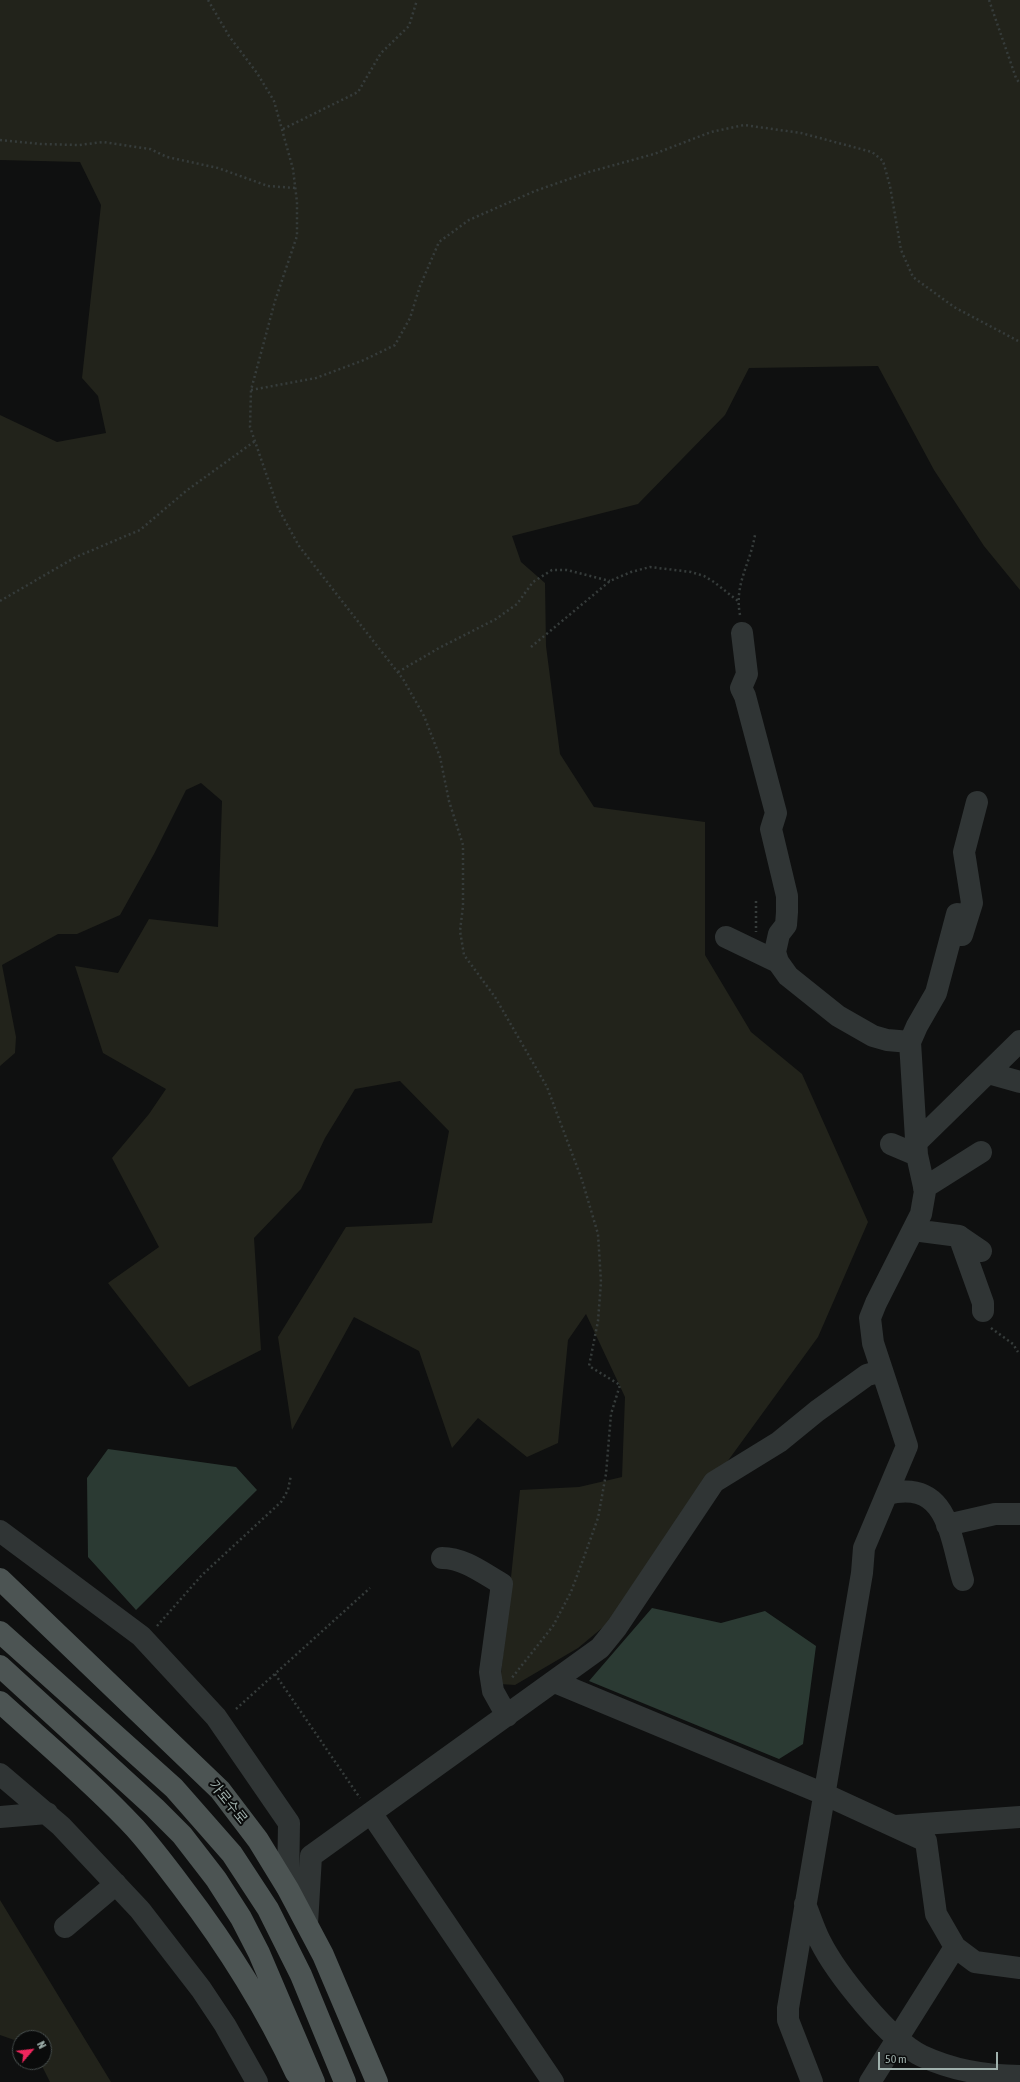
<!DOCTYPE html>
<meta charset="utf-8">
<style>
body{margin:0}
#map{position:relative;width:1020px;height:2082px;overflow:hidden;background:#0f1010;font-family:"Asap Condensed",sans-serif}
canvas{display:block}
.north{position:absolute;left:12px;top:2030px;width:40px;height:40px;box-sizing:border-box;background:#0a0b0b;border:1px solid #464d4c;border-radius:50%;rotate:62deg;font-size:11px;font-weight:700;line-height:16px;text-align:center;color:#a0b1ad}
.north::after{content:'';display:block;margin:auto;width:14px;height:18px;background:#f1265d;clip-path:polygon(50% 0,100% 100%,50% 72%,0 100%)}
.scale{position:absolute;left:878px;top:2052px;width:120px;height:18px;box-sizing:border-box;border:2px solid #a0b1ad;border-top:0;padding-left:5px;font-size:12px;line-height:14px;white-space:nowrap;color:#a0b1ad;-webkit-text-stroke:3px #0a0b0b;paint-order:stroke}
</style>
<div id="map">
<canvas width="1020" height="2082"></canvas>
<div class="north">N</div>
<div class="scale">50 m</div>
</div>
<script>
const g = document.querySelector('canvas').getContext('2d');
g.lineJoin = 'round';
function fillPath(path, color) { g.fillStyle = color; g.fill(path, 'evenodd'); }
function trace(path, color, width, dash) { g.strokeStyle = color; g.lineWidth = width; g.lineCap = dash ? 'butt' : 'round'; g.setLineDash(dash || []); g.stroke(path); }
function drawText(font, color, halo, rows, align = 'center') {
  g.font = font + ' "Asap Condensed","Noto Sans KR",sans-serif'; g.lineWidth = 4; g.setLineDash([]); g.textBaseline = 'middle'; g.strokeStyle = halo; g.fillStyle = color; for (const [text, x, y, turn = 0] of rows) {
    g.save(); g.translate(x, y); g.rotate((+turn || 0) * Math.PI / 180); g.textAlign = isNaN(turn) ? turn : align; if (halo) g.strokeText(text, 0, 0); g.fillText(text, 0, 0); g.restore();
  }
}
const green = new Path2D(`
 M 0,0 L 1020,0 L 1020,590 L 984,546 L 934,470 L 878,366 L 749,368 L 725,415 L 638,504 L 512,536 L 521,562 L 545,583 L 546,646 L 560,754 L 594,807 L 705,822 L 705,955 L 751,1032 L 802,1074 L 868,1222 L 818,1337 L 703,1495 L 631,1604 L 578,1648 L 515,1685 L 500,1684 L 520,1490 L 579,1487 L 622,1477 L 625,1397 L 586,1314 L 568,1340 L 558,1443 L 527,1457 L 478,1418 L 452,1448 L 419,1351 L 354,1317 L 292,1430 L 278,1337 L 346,1227 L 432,1223 L 449,1131 L 400,1081 L 355,1089 L 325,1138 L 301,1189 L 254,1238 L 261,1350 L 189,1387 L 108,1283 L 159,1247 L 112,1158 L 149,1114 L 166,1089 L 103,1053 L 75,966 L 118,973 L 149,919 L 218,927 L 222,801 L 201,783 L 186,790 L 154,854 L 120,915 L 77,934 L 58,934 L 2,965 L 16,1037 L 15,1053 L 0,1066 L 0,415 L 57,442 L 106,433 L 98,396 L 82,378 L 101,205 L 80,162 L 0,160 Z
 M 0,1900 L 111,2082 L 50,2082 L 40,2062 L 44,2062 L 44,2038 L 20,2038 L 20,2042 L 0,2035 Z`);
const water = new Path2D(`
 M 108,1449 L 236,1467 L 257,1490 L 136,1610 L 88,1557 L 87,1478 Z
 M 652,1608 L 721,1623 L 765,1611 L 816,1646 L 803,1744 L 779,1759 L 589,1681 Z`);
const path = new Path2D(`
 M 208,0 L 229,36 L 257,73 L 274,101 L 293,169 L 297,202 L 297,236 L 275,301 L 251,390 L 250,427 L 278,508 L 299,546 L 403,679 L 424,716 L 440,757 L 449,801 L 463,845 L 463,906 L 460,931 L 464,955 L 495,997 L 547,1087 L 582,1180 L 598,1234 L 601,1282 L 598,1321 L 589,1366 L 620,1385 L 611,1414 L 606,1474 L 598,1518 L 584,1557 L 571,1592 L 553,1626 L 511,1679
 M 989,0 L 1016,78 L 1020,84
 M 283,129 L 358,92 L 381,53 L 409,26 L 417,0
 M 0,140 L 41,144 L 79,145 L 103,142 L 150,149 L 167,157 L 218,168 L 268,186 L 295,188
 M 251,390 L 316,378 L 364,360 L 395,345 L 410,318 L 420,286 L 439,242 L 469,220 L 535,191 L 589,172 L 654,154 L 711,132 L 744,125 L 801,133 L 872,152 L 883,161 L 890,186 L 901,250 L 913,277 L 954,307 L 1020,342
 M 0,601 L 76,557 L 140,530 L 186,491 L 255,441
 M 740,615 C 734,584 750,565 755,535
 M 531,647 L 610,581 L 631,572 L 650,567 L 691,572 L 704,576 L 714,582 L 738,601
 M 398,672 L 439,648 L 496,619 L 517,604 L 533,582 L 552,570 L 567,570 L 610,581
 M 756,901 L 756,932
 M 991,1328 L 1013,1344 L 1018,1352
 M 157,1626 L 202,1575 L 281,1502 L 288,1490 L 291,1475
 M 275,1674 L 360,1798
 M 236,1709 L 370,1588`);
const minor = new Path2D(`
 M 742,633 L 747,674 L 741,688 L 745,696 L 776,813 L 771,829 L 787,896 L 787,912 L 786,925 L 779,934 L 775,952 L 778,962 L 788,976 L 838,1016 L 873,1036 L 887,1040 L 910,1042
 M 962,935 L 972,903 L 964,852 L 977,802
 M 726,937 L 778,962
 M 988,1073 L 1020,1082
 M 917,1142 L 1020,1041
 M 891,1144 L 917,1155
 M 924,1188 L 981,1152
 M 913,1230 L 959,1236 L 981,1251
 M 959,1236 L 983,1303 L 983,1311
 M 887,1494 C 948,1479 950,1536 963,1580
 M 947,1525 L 995,1514 L 1020,1514
 M 0,1531 L 141,1636 L 216,1717 L 289,1823 L 288,1889
 M 442,1558 C 464,1558 483,1573 502,1584 L 490,1672 L 493,1691 L 507,1716
 M 555,1682 L 824,1794 L 926,1841 L 936,1914 L 955,1947 L 975,1962 L 1020,1968
 M 0,1774 L 61,1826 L 140,1910 L 201,1989 L 225,2025 L 257,2082
 M 371,1813 L 553,2082
 M 0,1817 L 47,1813
 M 896,1826 L 1020,1817
 M 805,1904 C 810,1916 814,1929 820,1941 C 836,1973 889,2040 922,2056 C 952,2070 987,2076 1020,2076
 M 307,1924 L 311,1856 L 600,1648 L 617,1627 L 714,1482 L 779,1442 L 817,1411 L 867,1375 L 882,1371
 M 65,1927 L 116,1884
 M 812,2082 L 788,2020 L 788,2008 L 862,1573 L 864,1548 L 907,1446 L 873,1343 L 870,1318 L 876,1303 L 921,1214 L 925,1191 L 917,1155 L 910,1042 L 917,1026 L 936,993 L 957,914
 M 870,2082 L 955,1947`);
const major = new Path2D(`
 M 0,1579 L 220,1790 L 258,1840 L 288,1889 L 323,1955 L 377,2082
 M 0,1632 L 174,1788 L 232,1854 L 268,1909 L 301,1975 L 345,2082
 M 0,1666 L 155,1808 L 182,1835 L 216,1879 L 241,1918 L 259,1953 L 314,2082
 M 0,1702 C 45,1743 93,1783 135,1828 C 152,1847 167,1867 182,1887 C 227,1946 265,2006 296,2073`);
const streetNames = [
 ["가로수로",228,1802,51]
];
fillPath(green, '#22231b');
fillPath(water, '#2b3a33');
trace(path, '#363c3b', 2.5, [2, 3]);
trace(minor, '#303535', 22);
trace(major, '#4c5453', 22);
drawText('14px', '#a0b1ad', '#0a0b0b', streetNames);
</script>
